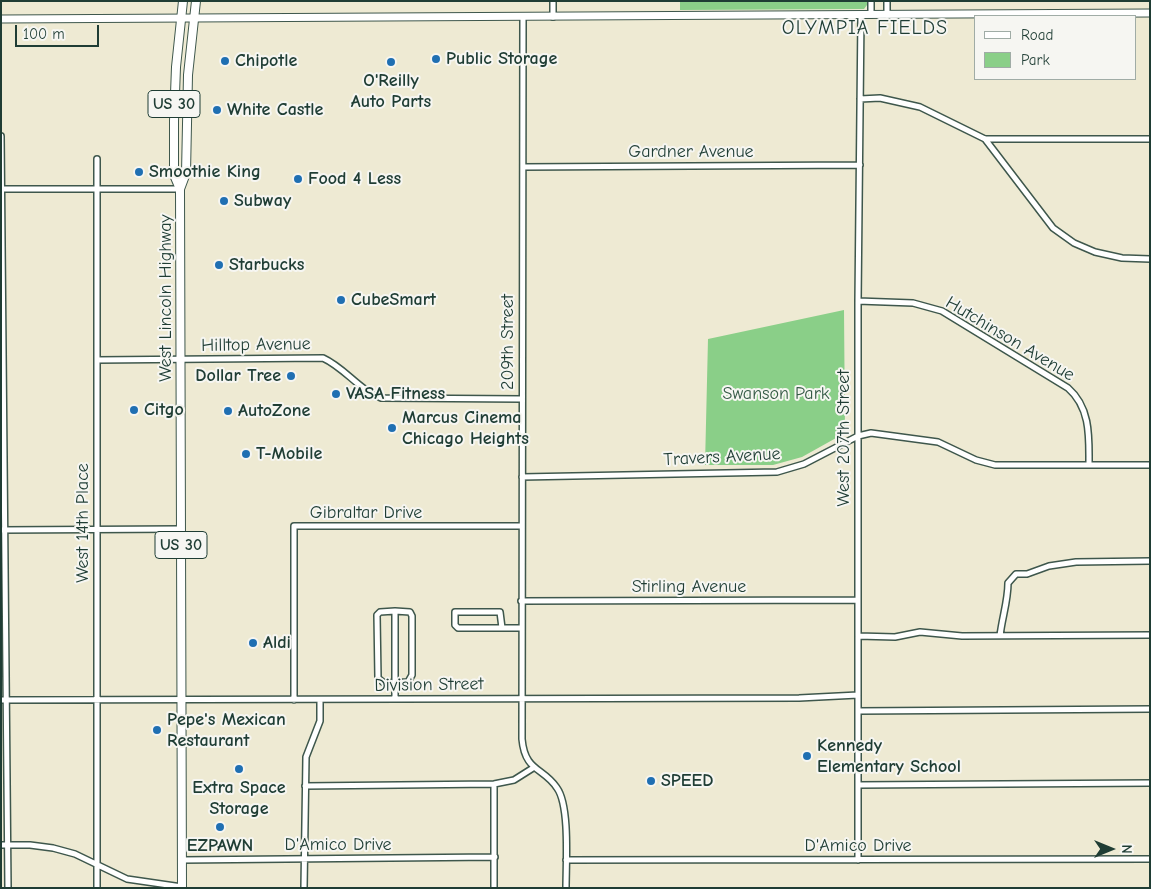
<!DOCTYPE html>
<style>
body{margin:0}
#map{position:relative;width:1151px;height:889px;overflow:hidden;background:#eeead3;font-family:"Comic Neue",sans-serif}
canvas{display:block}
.frame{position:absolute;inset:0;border:2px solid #1f3d34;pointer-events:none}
.legend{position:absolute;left:974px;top:15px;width:162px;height:65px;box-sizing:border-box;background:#f6f6f2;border:1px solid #a0aca6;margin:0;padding:6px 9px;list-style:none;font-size:15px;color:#1f3d34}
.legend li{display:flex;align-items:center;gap:10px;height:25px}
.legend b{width:25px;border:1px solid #a0aca6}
.north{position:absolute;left:1086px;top:824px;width:50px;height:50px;-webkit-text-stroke:4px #f6f6f2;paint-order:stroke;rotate:90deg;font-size:14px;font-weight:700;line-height:20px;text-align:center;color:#1f3d34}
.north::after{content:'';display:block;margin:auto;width:18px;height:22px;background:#1f3d34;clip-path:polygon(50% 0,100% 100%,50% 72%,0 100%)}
.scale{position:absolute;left:15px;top:25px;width:84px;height:22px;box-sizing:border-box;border:2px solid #1f3d34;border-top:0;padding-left:6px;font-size:15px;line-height:18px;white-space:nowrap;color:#1f3d34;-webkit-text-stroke:4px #f6f6f2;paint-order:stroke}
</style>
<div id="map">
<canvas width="1151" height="889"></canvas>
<div class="frame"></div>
<ul class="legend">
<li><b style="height:6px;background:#fff"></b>Road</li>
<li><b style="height:14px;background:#8acf88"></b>Park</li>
</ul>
<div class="north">N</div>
<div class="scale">100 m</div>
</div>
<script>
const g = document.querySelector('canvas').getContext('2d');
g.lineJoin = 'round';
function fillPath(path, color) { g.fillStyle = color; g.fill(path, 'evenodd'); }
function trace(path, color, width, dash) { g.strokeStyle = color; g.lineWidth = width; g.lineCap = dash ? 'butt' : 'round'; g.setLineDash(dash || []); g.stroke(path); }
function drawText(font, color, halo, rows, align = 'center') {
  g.font = font + ' "Comic Neue",sans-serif'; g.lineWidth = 4; g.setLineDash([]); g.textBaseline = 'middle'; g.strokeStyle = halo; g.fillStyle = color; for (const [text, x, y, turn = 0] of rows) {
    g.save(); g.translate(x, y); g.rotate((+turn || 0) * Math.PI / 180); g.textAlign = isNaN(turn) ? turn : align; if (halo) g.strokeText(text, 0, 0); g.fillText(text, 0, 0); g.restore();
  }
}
const green = new Path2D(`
 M 680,1 L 870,1 L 864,9 L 680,10 Z
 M 844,310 L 845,433 L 802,457 L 773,465 L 705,465 L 708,339 Z`);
const street = new Path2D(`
 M 553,1 L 553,17
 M 871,1 L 871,15
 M 887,15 L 887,1
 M 523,17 L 522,739 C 525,772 543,767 557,788 C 570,806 566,864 566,888
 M 860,99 L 880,98 L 920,107 L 985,139 L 1150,139
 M 1,136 L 8,888
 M 985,139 L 1053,228 L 1074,243 L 1095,252 L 1122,258 L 1150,259
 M 523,167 L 860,165
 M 1,189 L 180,189
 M 858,301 L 913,303 L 942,311 L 1068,388 C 1091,408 1089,438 1089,465
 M 97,360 L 323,358 C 345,368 359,390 381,398 L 522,399
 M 522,477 L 777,472 L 804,464 L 858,436 L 871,433 L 938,442 L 976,460 L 995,465 L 1150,465
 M 1,530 L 181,529
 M 521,601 L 857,600
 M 395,611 L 410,612 L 412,616 L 412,675 L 408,682 L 384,683 L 378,678 L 377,615 L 380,612 Z
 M 395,611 L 395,699
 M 502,628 L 500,612 L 455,612 L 455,625 L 458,628 L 522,628
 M 858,636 L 895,637 L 920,632 L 962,636 L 1150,635
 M 1000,636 C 1002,618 1008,601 1008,583 L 1016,574 L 1027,574 L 1049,566 L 1076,562 L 1150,561
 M 1,700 L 799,698 L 858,695
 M 294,700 L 294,526 L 521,526
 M 858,711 L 1150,709
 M 494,784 L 494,888
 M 858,785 L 1150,783
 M 305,786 L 494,784 L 514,780 L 533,768
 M 1,845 L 30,845 L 53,848 L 75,854 L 127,879 L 182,887
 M 182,860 L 495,857
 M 566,860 L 1150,859
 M 858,860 L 858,301 L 861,15
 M 97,888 L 97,159
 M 304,888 L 306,757 L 320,721 L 320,700`);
const secondary = new Path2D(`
 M 1,19 L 1150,13`);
const primary = new Path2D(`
 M 180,189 L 174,175 L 174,121 L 176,67 L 183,1
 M 182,888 L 180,189 L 186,173 L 188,75 L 196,1`);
const markers = [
 [436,59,5,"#1f6fb2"],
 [225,61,5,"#1f6fb2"],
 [391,62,5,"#1f6fb2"],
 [217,110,5,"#1f6fb2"],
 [139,172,5,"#1f6fb2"],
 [298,179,5,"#1f6fb2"],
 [224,201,5,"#1f6fb2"],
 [219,265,5,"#1f6fb2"],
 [341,300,5,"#1f6fb2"],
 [291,376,5,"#1f6fb2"],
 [336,394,5,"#1f6fb2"],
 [134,410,5,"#1f6fb2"],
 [228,411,5,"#1f6fb2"],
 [392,428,5,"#1f6fb2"],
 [246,454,5,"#1f6fb2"],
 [253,643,5,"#1f6fb2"],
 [157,730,5,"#1f6fb2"],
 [807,756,5,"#1f6fb2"],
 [239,769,5,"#1f6fb2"],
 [651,781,5,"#1f6fb2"],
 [220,827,5,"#1f6fb2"]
];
const shields = [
 [174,104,52],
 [181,545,52]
];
const shieldNames = [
 ["US 30",174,104],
 ["US 30",181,545]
];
const poiNames = [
 ["Public Storage",446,59],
 ["Chipotle",235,61],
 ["O'Reilly",391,81,"center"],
 ["Auto Parts",391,102,"center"],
 ["White Castle",227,110],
 ["Smoothie King",149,172],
 ["Food 4 Less",308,179],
 ["Subway",234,201],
 ["Starbucks",229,265],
 ["CubeSmart",351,300],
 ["Dollar Tree",281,376,"right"],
 ["VASA Fitness",346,394],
 ["Citgo",144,410],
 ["AutoZone",238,411],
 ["Marcus Cinema",402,418],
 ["Chicago Heights",402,439],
 ["T-Mobile",256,454],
 ["Aldi",263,643],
 ["Pepe's Mexican",167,720],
 ["Restaurant",167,741],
 ["Kennedy",817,746],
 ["Elementary School",817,767],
 ["SPEED",661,781],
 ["Extra Space",239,788,"center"],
 ["Storage",239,809,"center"],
 ["EZPAWN",220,846,"center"]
];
const streetNames = [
 ["Gardner Avenue",691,152],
 ["West Lincoln Highway",166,298,-90],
 ["Hutchinson Avenue",1010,339,31],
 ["209th Street",508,342,-90],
 ["Hilltop Avenue",256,345,-1],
 ["West 207th Street",844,438,-90],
 ["Travers Avenue",722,457,-3],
 ["Gibraltar Drive",366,513],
 ["West 14th Place",83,523,-90],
 ["Stirling Avenue",689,587],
 ["Division Street",429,685,-1],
 ["D'Amico Drive",338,845],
 ["D'Amico Drive",858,846]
];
const parkNames = [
 ["Swanson Park",776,394]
];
const quarterNames = [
 ["OLYMPIA FIELDS",865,28]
];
fillPath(green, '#8acf88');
trace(street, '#3e574c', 8);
trace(secondary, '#3e574c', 9);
trace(primary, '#3e574c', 10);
trace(street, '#fff', 5);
trace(secondary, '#fff', 7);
trace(primary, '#fff', 8);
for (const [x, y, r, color] of markers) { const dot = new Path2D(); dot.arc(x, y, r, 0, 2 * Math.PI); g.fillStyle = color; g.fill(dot); trace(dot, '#f6f6f2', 2); }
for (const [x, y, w] of shields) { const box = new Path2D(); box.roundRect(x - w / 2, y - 13.5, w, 27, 4); g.fillStyle = '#f6f6f2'; g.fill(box); trace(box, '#1f3d34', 1); }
drawText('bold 16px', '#1f3d34', null, shieldNames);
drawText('bold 18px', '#1f3d34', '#f6f6f2', poiNames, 'left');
drawText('18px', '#1f3d34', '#f6f6f2', streetNames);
drawText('18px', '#345a45', '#f6f6f2', parkNames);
g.letterSpacing = '1px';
drawText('20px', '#1f3d34', '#f6f6f2', quarterNames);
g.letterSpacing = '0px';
</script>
